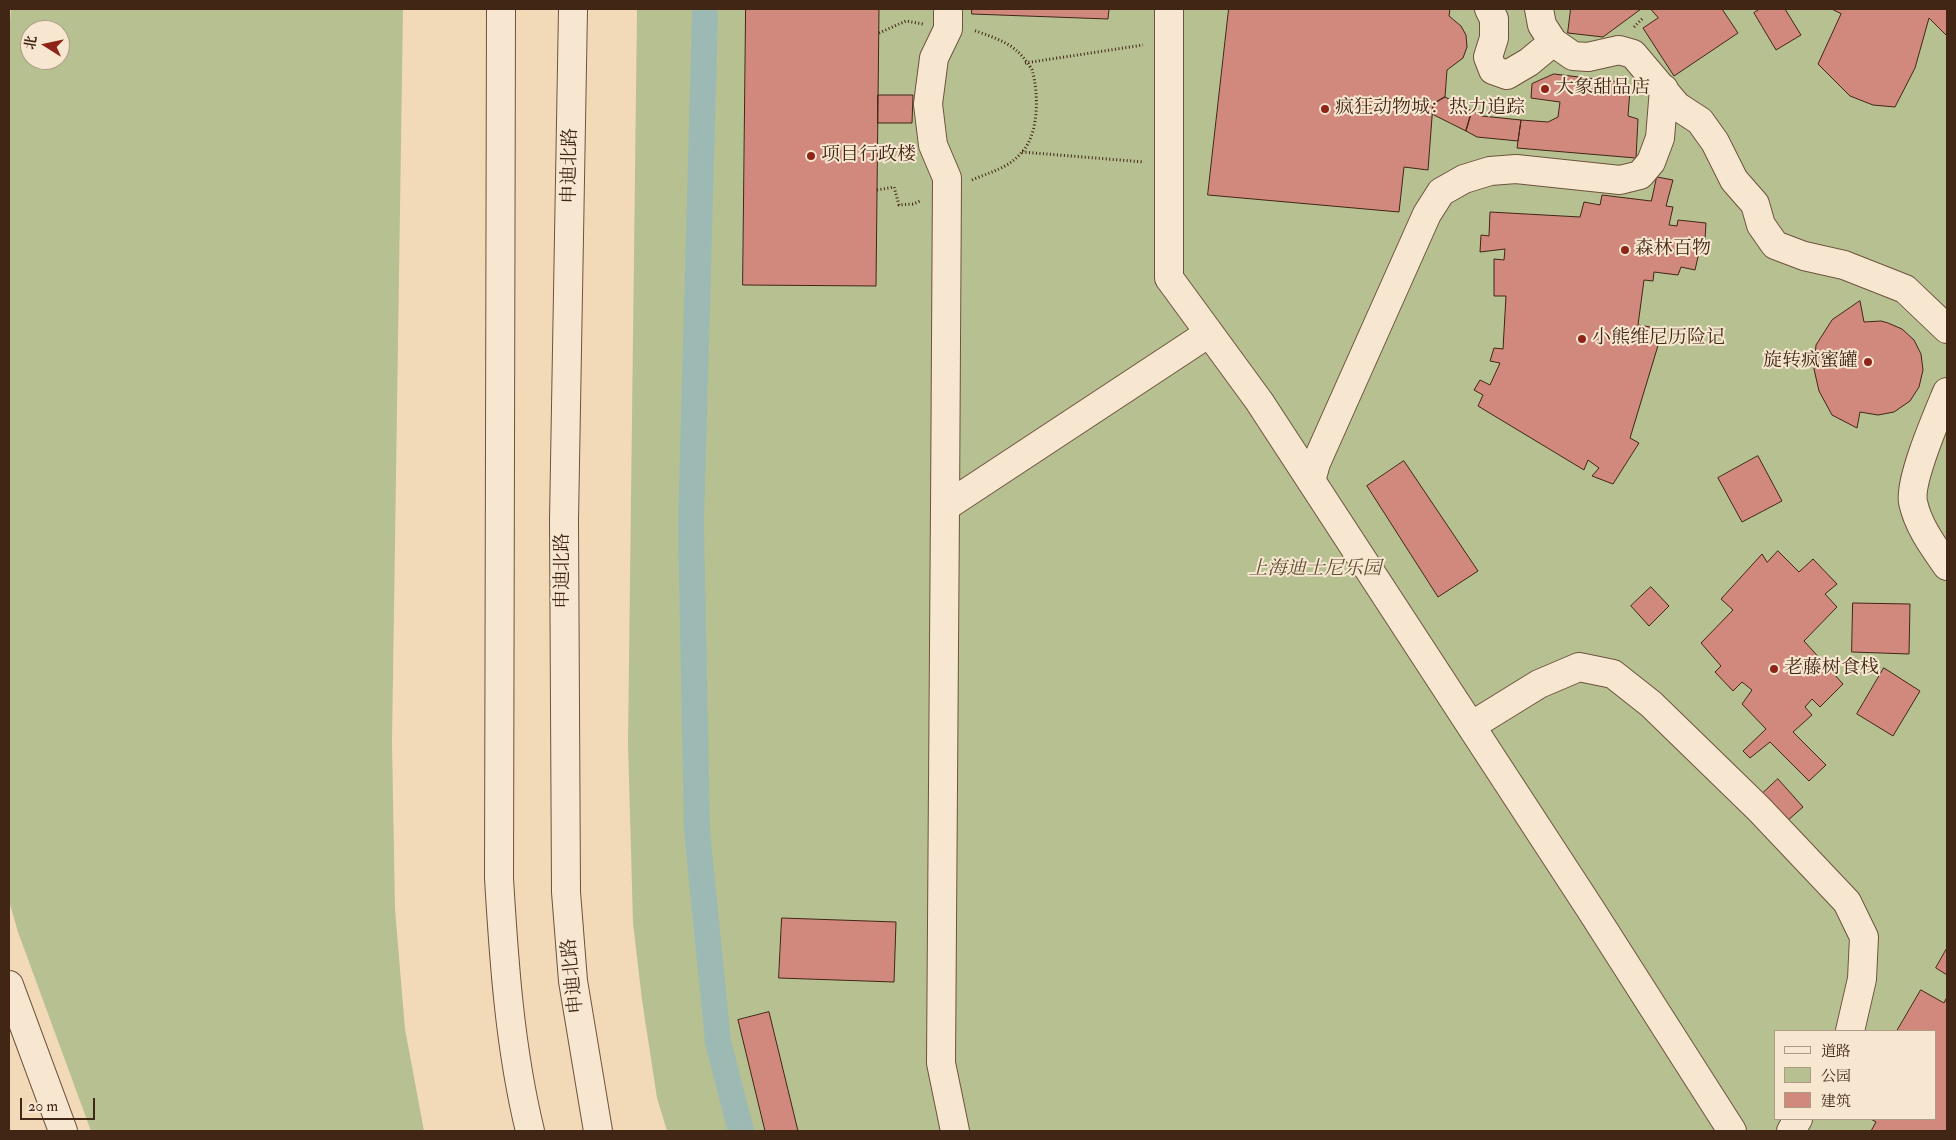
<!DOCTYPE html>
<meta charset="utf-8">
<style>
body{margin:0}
#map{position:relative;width:1956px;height:1140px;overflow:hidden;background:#f2dab8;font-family:"IM FELL Double Pica","Noto Serif SC",serif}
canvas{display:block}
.frame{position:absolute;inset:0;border:10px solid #422615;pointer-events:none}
.legend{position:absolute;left:1774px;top:1030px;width:162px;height:90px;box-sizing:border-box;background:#f7e7d1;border:1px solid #af9a86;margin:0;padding:6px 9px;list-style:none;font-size:15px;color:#422615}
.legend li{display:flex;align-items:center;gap:10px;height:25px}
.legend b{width:25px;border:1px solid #af9a86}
.north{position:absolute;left:20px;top:20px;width:50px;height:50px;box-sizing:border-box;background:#f7e7d1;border:1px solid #af9a86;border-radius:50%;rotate:280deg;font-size:14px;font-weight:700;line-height:20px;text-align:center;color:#422615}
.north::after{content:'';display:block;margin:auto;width:18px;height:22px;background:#8f2418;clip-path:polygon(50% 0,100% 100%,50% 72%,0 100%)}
.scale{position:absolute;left:20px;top:1098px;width:75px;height:22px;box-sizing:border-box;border:2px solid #422615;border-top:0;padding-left:6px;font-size:15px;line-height:18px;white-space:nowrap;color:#422615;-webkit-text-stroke:4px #f7e7d1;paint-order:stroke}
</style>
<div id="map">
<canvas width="1956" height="1140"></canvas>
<div class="frame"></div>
<ul class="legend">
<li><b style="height:6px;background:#f7e7d1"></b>道路</li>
<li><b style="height:14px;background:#b7c091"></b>公园</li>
<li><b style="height:14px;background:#d1897e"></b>建筑</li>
</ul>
<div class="north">北</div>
<div class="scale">20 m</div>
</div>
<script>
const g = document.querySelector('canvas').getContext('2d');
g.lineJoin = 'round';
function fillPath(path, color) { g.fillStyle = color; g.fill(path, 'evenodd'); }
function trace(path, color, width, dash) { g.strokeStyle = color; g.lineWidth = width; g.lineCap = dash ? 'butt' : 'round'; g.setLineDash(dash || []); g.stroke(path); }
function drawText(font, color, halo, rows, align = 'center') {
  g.font = font + ' "IM FELL Double Pica","Noto Serif SC",serif'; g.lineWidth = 4; g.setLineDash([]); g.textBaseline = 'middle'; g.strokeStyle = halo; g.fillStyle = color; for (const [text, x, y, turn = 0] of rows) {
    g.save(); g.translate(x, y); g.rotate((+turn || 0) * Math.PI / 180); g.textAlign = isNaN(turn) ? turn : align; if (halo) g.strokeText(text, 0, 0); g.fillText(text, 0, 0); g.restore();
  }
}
const green = new Path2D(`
 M 11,9 L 403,9 L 392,742 L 395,909 L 405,1029 L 424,1131 L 91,1131 L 18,932 L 9,901 L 9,33 ZM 30,30 L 60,30 L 60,60 L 30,60 Z
 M 637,9 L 1947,9 L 1947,1131 L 667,1131 L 657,1098 L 642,1000 L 633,923 L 628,743 ZM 1775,1031 L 1935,1031 L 1935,1119 L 1775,1119 Z`);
const canal = new Path2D(`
 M 705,15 L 691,524 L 697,831 L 718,1042 L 741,1131`);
const building = new Path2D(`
 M 746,9 L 879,9 L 876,286 L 743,285 Z
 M 972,9 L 1109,9 L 1108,19 L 972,14 Z
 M 1229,9 L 1450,9 L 1449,16 L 1461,26 L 1466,35 L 1467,47 L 1463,58 L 1447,70 L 1445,97 L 1433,104 L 1428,170 L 1404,167 L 1399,212 L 1208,195 Z
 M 1571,9 L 1641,9 L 1603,37 L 1568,33 Z
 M 1651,9 L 1722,9 L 1738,33 L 1674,76 L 1643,28 L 1658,18 Z
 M 1760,9 L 1785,9 L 1801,35 L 1776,50 L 1754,13 Z
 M 1832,9 L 1947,9 L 1947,36 L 1929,18 L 1915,68 L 1895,107 L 1873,105 L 1850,96 L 1818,64 L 1841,14 Z
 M 1554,74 L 1620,82 L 1630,90 L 1628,116 L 1638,119 L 1636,158 L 1517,148 L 1521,120 L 1548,122 L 1558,117 L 1560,102 L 1531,98 L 1532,84 Z
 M 878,95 L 913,95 L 912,123 L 878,123 Z
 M 1445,97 L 1472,111 L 1466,131 L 1432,114 L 1433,104 Z
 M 1472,111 L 1482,116 L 1521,120 L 1518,141 L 1477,137 L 1466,131 Z
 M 1657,177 L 1673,180 L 1666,206 L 1673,207 L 1669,225 L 1677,226 L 1678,220 L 1706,223 L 1705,239 L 1691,238 L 1687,247 L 1700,248 L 1695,270 L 1681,267 L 1678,275 L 1654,272 L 1653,281 L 1644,280 L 1638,325 L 1663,329 L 1630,438 L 1639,443 L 1613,484 L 1592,476 L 1599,468 L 1588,460 L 1584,470 L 1478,406 L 1483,395 L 1474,390 L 1480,380 L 1490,385 L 1500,363 L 1490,361 L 1494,348 L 1503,349 L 1506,296 L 1494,296 L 1494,259 L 1504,260 L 1505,249 L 1480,252 L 1481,235 L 1489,236 L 1490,212 L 1580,217 L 1584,202 L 1600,205 L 1602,195 L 1651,201 Z
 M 1860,301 L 1864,322 L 1881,321 L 1888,323 L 1902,329 L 1914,340 L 1921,354 L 1923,370 L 1919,387 L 1910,401 L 1894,412 L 1878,415 L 1860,412 L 1857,428 L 1832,415 L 1819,391 L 1814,369 L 1816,345 L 1832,320 Z
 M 1758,456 L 1782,501 L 1742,522 L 1718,478 Z
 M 1404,461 L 1478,571 L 1438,597 L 1367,486 Z
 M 1778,551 L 1799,572 L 1813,559 L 1837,584 L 1825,594 L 1837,607 L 1804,641 L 1843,684 L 1820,707 L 1812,699 L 1805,707 L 1812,715 L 1793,732 L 1826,765 L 1809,781 L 1770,742 L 1750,758 L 1743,751 L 1766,729 L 1742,704 L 1752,690 L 1742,682 L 1733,691 L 1715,672 L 1721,666 L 1701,643 L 1733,610 L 1721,599 L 1762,554 L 1767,562 Z
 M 1651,587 L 1669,606 L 1649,626 L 1631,606 Z
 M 1853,603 L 1910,604 L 1909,654 L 1852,652 Z
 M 1884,668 L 1920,691 L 1893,736 L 1857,714 Z
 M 1778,779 L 1803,807 L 1787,821 L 1762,794 Z
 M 782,918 L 896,922 L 894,982 L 779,978 Z
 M 1947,948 L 1947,975 L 1936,968 Z
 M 1921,990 L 1944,1003 L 1947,997 L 1947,1131 L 1871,1131 L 1876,1122 L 1871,1119 L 1935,1119 L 1935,1031 L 1897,1031 Z
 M 769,1012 L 798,1131 L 765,1131 L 738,1020 Z`);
const path = new Path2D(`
 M 1634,27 L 1643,18
 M 879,33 L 906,21 L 923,24
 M 1025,63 L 1143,45
 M 1022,152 L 1144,162
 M 972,180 C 990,172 1009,168 1022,152 C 1039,134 1039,93 1032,70 C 1030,66 1022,55 1018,52 C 1007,41 987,35 973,30
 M 877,190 L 894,187 L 899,205 L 913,204 L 920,201`);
const minor = new Path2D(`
 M 501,9 L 499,878 C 504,963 510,1049 530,1131
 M 573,9 L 564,520 L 566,892 L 573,981 L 598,1131
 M 948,9 L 948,29 L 934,58 L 928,104 L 933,145 L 947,178 L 945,507 L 1209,333
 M 1169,9 L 1169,278 L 1259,401 L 1591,910 L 1732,1131
 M 1489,9 L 1494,19 L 1494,38 L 1488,57 L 1493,70 L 1507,75 L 1529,62 L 1553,42
 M 1539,9 L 1542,25 L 1553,42 L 1573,56 L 1588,57 L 1619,50 L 1633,54 L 1677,106 L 1700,121 L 1715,142 L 1734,180 L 1755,204 L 1761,225 L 1775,245 L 1804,256 L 1844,265 L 1905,289 L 1947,329
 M 1947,392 C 1938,414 1909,480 1913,502 C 1918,526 1933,546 1947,566
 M 1311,481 L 1316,463 L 1427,214 L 1441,192 L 1464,179 L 1490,171 L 1516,169 L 1620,180 L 1640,175 L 1651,162 L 1660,138 L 1664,89
 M 945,507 L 941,1063 L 955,1131
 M 1471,726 L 1539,684 L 1579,667 L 1613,674 L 1651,704 L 1759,809 L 1847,902 L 1864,937 L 1862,979 L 1850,1031
 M 9,985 L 63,1131
 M 1791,1131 L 1798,1119`);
const markers = [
 [1545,89,5,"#8f2418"],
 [1325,109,5,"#8f2418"],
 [811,156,5,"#8f2418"],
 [1625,250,5,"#8f2418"],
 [1582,339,5,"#8f2418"],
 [1868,362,5,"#8f2418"],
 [1774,669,5,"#8f2418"]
];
const poiNames = [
 ["大象甜品店",1555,89],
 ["疯狂动物城：热力追踪",1335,109],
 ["项目行政楼",821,156],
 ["森林百物",1635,250],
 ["小熊维尼历险记",1592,339],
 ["旋转疯蜜罐",1858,362,"right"],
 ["老藤树食栈",1784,669]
];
const streetNames = [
 ["申迪北路",571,166,-89],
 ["申迪北路",564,571,-90],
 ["申迪北路",574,976,-96]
];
const parkNames = [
 ["上海迪士尼乐园",1315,570]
];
fillPath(green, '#b7c091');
trace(canal, '#9cbab3', 26);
fillPath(building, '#d1897e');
trace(building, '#422615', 1);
trace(minor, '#6e533e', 30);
trace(path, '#422615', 3, [1, 2.5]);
trace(minor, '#f7e7d1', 28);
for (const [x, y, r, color] of markers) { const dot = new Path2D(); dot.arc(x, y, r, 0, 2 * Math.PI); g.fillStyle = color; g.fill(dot); trace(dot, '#f7e7d1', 2); }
drawText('19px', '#422615', '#f7e7d1', poiNames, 'left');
drawText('19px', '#422615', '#f7e7d1', streetNames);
drawText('italic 19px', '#5f4c34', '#f7e7d1', parkNames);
</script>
